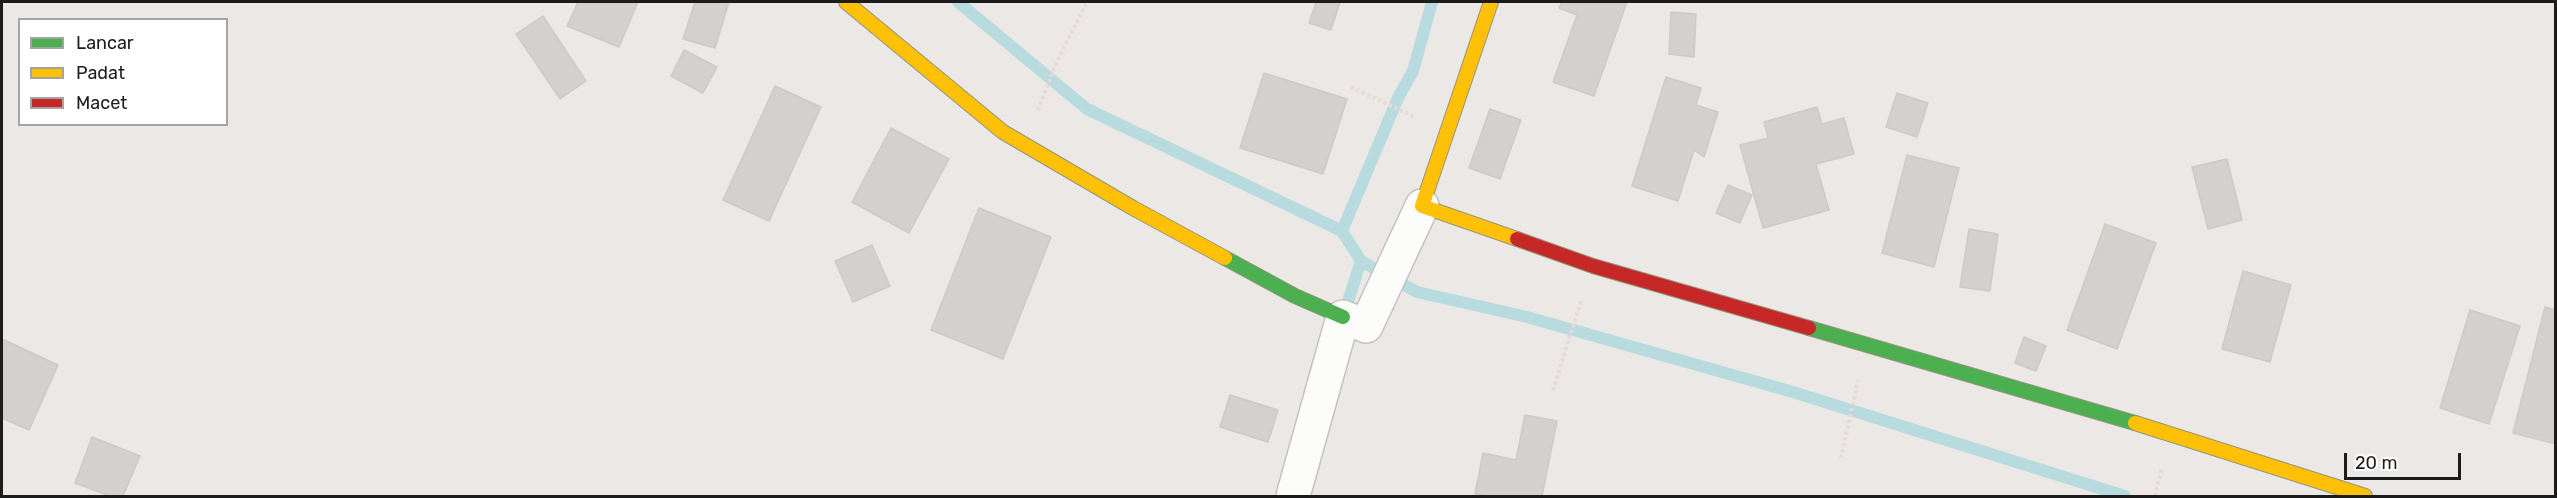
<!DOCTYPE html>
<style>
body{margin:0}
#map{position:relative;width:2557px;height:498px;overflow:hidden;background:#ebe8e5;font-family:Rubik,sans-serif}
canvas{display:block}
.frame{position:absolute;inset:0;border:3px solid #1c1c1c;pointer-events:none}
.legend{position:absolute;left:18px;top:18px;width:210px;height:108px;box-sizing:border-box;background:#fff;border:2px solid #a4a4a4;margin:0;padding:8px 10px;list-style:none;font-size:18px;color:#1c1c1c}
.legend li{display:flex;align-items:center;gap:12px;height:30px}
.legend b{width:30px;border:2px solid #a4a4a4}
.scale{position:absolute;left:2344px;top:453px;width:117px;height:27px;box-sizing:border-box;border:3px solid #1c1c1c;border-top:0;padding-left:8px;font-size:18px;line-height:21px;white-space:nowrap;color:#1c1c1c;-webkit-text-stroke:4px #fff;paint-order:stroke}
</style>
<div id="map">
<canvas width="2557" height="498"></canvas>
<div class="frame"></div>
<ul class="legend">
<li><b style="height:8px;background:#4caf50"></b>Lancar</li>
<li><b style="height:8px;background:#ffc107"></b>Padat</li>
<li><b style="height:8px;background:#c62828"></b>Macet</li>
</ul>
<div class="scale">20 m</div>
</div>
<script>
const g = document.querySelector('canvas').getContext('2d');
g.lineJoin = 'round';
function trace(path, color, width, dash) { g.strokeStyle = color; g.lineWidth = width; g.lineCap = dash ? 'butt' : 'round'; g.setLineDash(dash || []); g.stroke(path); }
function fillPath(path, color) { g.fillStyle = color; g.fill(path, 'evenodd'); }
const stream = new Path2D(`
 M 958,2 L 1087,109 L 1342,231 L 1361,261 L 1417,292 L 1527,317 L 1793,392 L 2125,496
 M 1342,231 L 1398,98 L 1413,71 L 1432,2
 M 1349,298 L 1361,261`);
const building = new Path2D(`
 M 578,2 L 638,2 L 619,47 L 567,26 Z
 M 695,2 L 729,2 L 715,48 L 683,39 Z
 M 1316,2 L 1340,2 L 1331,30 L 1309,23 Z
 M 1562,2 L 1627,2 L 1594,96 L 1553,82 L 1577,15 L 1559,8 Z
 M 1671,12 L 1696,14 L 1694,57 L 1669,54 Z
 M 543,16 L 586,81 L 560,99 L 516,34 Z
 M 684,50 L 717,67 L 703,93 L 671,76 Z
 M 1264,73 L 1347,99 L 1323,174 L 1240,148 Z
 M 1666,77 L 1701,88 L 1696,105 L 1718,112 L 1704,157 L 1694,150 L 1678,201 L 1632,186 Z
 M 775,86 L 821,107 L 769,221 L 723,200 Z
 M 1897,93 L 1928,103 L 1917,137 L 1886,127 Z
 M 1817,107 L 1822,124 L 1844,118 L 1854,154 L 1816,164 L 1829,210 L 1763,228 L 1740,145 L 1768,138 L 1764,122 Z
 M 1490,109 L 1521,120 L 1500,179 L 1469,168 Z
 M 891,128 L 949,159 L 909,233 L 852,202 Z
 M 1907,155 L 1959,168 L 1934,267 L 1882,253 Z
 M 2227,159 L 2242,220 L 2208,229 L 2192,167 Z
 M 1728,185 L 1752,195 L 1740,223 L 1716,213 Z
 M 979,208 L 1051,237 L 1003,359 L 931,330 Z
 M 2105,224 L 2156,243 L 2117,349 L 2067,330 Z
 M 1969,229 L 1998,234 L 1990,291 L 1960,287 Z
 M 872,245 L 890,286 L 853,302 L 835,261 Z
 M 2243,271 L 2291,285 L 2270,362 L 2222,349 Z
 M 2545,307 L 2556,310 L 2556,444 L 2513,433 Z
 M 2470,310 L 2520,326 L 2489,424 L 2440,408 Z
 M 2024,337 L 2046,346 L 2036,371 L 2015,363 Z
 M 2,339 L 58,365 L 29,430 L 2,418 Z
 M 1230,395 L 1278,410 L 1268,442 L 1220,427 Z
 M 1525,415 L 1557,421 L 1542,496 L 1488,496 L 1475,494 L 1483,453 L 1516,460 Z
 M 92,437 L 140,456 L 123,496 L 110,496 L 75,483 Z`);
const path = new Path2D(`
 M 1351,87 L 1415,117
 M 1038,110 L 1058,59 L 1086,4
 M 1553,390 L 1581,301
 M 1841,458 L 1858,380
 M 2155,496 L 2162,468`);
const street = new Path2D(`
 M 1293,496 L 1343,317 L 1366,326 L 1422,206`);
const fast = new Path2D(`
 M 1225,258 L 1295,296 L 1343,317
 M 1809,328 L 2135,423`);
const slow = new Path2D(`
 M 846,2 L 1003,132 L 1133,208 L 1225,258
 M 1491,2 L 1422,206 L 1517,239
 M 2135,423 L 2365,496`);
const jam = new Path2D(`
 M 1517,239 L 1593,266 L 1809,328`);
trace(stream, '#b7dbdf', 12);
fillPath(building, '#d3d0ce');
trace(building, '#cecac6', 1.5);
trace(street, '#c3c2c1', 36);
trace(fast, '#95947d', 16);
trace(slow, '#95947d', 16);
trace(jam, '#95947d', 16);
trace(path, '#ead8d7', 4, [3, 3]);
trace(street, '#fcfcfb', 33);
trace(fast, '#4caf50', 14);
trace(slow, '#ffc107', 14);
trace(jam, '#c62828', 14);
</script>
